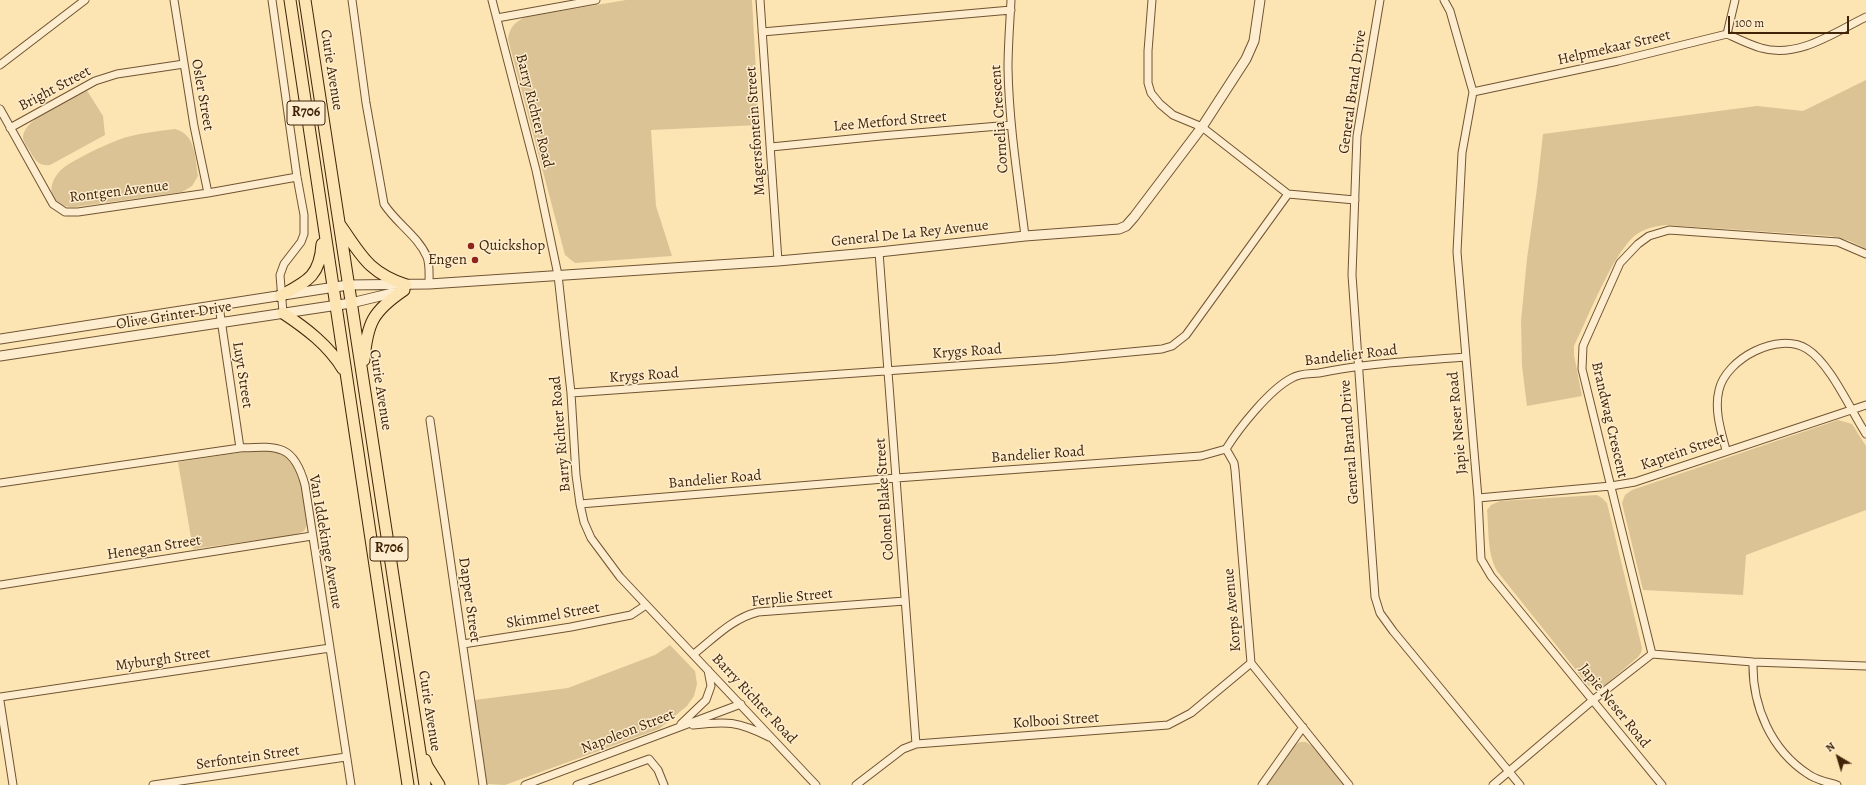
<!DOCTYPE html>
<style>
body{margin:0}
#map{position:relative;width:1866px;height:785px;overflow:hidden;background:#fce4b3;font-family:Alegreya,serif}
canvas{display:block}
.north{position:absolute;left:1818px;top:737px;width:40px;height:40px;-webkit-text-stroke:3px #fdedce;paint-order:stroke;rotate:322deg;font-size:11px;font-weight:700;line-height:16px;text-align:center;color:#412408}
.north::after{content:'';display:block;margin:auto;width:14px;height:18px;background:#412408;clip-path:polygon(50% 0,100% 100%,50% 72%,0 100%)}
.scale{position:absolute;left:1728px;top:16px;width:121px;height:18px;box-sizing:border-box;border:2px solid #412408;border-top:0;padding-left:5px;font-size:12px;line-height:14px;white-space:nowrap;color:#412408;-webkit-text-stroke:3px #fdedce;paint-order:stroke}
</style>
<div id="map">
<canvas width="1866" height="785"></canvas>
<div class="north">N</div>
<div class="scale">100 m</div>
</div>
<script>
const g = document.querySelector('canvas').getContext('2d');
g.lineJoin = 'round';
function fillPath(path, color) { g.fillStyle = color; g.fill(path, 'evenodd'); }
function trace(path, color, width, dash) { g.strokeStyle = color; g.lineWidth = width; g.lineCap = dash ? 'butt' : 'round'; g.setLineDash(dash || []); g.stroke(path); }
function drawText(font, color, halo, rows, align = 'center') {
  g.font = font + ' Alegreya,serif'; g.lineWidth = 3; g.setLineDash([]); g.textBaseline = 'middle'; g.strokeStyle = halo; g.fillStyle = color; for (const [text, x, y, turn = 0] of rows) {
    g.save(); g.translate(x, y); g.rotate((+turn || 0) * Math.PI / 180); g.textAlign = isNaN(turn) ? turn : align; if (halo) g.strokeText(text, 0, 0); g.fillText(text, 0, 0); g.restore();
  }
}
const green = new Path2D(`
 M 626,0 L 752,0 L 759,125 L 651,130 L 656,206 L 672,256 L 575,263 L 565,255 L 508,39 C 510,27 514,23 525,17 Z
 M 1866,80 L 1866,249 L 1850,241 L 1831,236 L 1666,225 C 1656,226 1646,228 1637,234 C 1614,250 1588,318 1574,346 L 1574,355 L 1582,396 L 1527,406 L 1522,366 L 1521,321 L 1527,259 L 1537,188 L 1543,134 L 1757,106 L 1803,111 Z
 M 86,89 L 103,116 L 105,135 L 50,165 C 40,166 36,162 31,153 C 29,149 23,142 23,137 C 24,118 71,98 86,89 Z
 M 175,129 C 196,134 195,158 198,176 L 192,186 L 182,192 L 75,207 C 66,207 59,206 54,198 C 48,188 54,177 61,170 C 70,161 114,140 127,137 C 142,133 159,131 175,129 Z
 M 1838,420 L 1852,424 L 1866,446 L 1866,510 L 1746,555 L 1743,595 L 1643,590 L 1622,503 L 1625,495 L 1632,490 Z
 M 264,449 C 305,453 302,492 307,525 L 304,531 L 295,535 L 193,549 L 178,462 Z
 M 1597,495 L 1602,498 L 1607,503 L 1642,648 L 1641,653 L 1638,657 L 1603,687 L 1597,689 L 1588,685 L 1497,571 C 1487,553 1489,531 1487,510 L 1491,505 L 1500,501 Z
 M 670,645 L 695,671 L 697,684 L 694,696 L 687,706 L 659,729 L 505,785 L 487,784 L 475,700 L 568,688 L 655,655 Z
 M 1300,742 L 1306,742 L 1312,746 L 1344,785 L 1267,785 L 1295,745 Z`);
const minor = new Path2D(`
 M 174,0 L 194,126 L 208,193
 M 272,0 L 297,177 L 304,215 L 304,234 L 301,242 L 284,264 L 280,275 L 283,313
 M 352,0 L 366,103 L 384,204 C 396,223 418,236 427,257 C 430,265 429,276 429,284
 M 492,0 L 536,170 L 558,275 L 571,393 L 576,475 L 580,504 L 584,522 L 591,538 L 620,577 L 816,785
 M 760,0 L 778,261
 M 1011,0 C 1010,22 1008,45 1008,68 C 1009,124 1018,180 1025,236
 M 1152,0 L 1148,51 L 1148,83 L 1151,93 L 1160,104 L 1173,115 L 1202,127 L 1288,194 L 1355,200
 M 1380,0 L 1357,136 L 1352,275 L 1375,597 L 1380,613 L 1393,631 L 1520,785
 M 1444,0 L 1450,11 L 1473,92 L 1462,153 L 1457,252 L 1478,498 L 1481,559 L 1491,576 L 1662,785
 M 497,18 L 596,0
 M 762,32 L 1011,10
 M 1727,34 C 1738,39 1750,45 1761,48 C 1798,59 1835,32 1866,17
 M 0,65 L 85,0
 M 1473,92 L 1618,61 L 1727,34 L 1735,0
 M 0,109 L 53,204 L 65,212 L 78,212 L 208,193 L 297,177
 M 10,128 L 95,81 L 117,74 L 184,64
 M 771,147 L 881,136 L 1011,125
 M 879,252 L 916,744
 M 219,306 L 240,448
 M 571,393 L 1056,359 L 1162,349 L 1172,346 L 1186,335 L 1288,194
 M 430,420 L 483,785
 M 1226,449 L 1234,463 L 1235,470 L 1251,663 L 1349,785
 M 1726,450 C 1721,431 1714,410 1719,390 C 1726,359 1778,331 1807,349 C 1830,363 1851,411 1866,434
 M 0,483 L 240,448 C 278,446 294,444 305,485 L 351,785
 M 1478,498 L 1611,486 L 1635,482 L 1866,405
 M 580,504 L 896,478 L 1201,456 L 1226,449 C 1239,428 1270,389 1292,378 C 1300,373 1310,374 1319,373 C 1367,363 1416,361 1465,357
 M 0,585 L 312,536
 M 463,644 L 571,627 L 631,615 L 646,605
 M 694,654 C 714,638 733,618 758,612 L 905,601
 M 1652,654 L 1582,369 L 1583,346 L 1620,263 L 1638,244 L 1649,236 L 1669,230 L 1838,242 L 1866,254
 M 1753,662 C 1752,706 1771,750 1808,774 C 1816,780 1827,782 1837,785
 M 0,697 L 330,648
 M 0,701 L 13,785
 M 681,724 L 706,700 L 711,686 L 708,670
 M 693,725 C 726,721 738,721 769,737
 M 153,785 L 346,757
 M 525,785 L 741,704
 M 577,785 L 649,759 L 658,770 L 664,785
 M 856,785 L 903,749 L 916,744 L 1168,725 L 1191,713 L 1251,663
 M 1262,785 L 1303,727
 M 1493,785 L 1593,700 L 1652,654 L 1753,662 L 1866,666`);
const tertiary = new Path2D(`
 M 0,339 L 348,285 L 429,284 L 778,261 L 879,252 L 1025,236 L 1119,229 L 1126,226 L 1134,217 L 1202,127 L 1246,59 L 1254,41 L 1260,0
 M 0,356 L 351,303 L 401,291`);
const primary = new Path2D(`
 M 290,0 L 408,785
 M 305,0 L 425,785
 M 340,225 C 362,256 368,272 406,285
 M 280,296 C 306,282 320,277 322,244
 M 283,313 C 307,329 328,345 343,369
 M 364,360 C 367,323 373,311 404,290
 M 425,760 L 427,766 L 439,785`);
const markers = [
 [471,246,4,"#8f2418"],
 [475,260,4,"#8f2418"]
];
const shields = [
 [306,113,38],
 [389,549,38]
];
const shieldNames = [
 ["R706",306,113],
 ["R706",389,549]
];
const streetNames = [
 ["Helpmekaar Street",1614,48,-13],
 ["Curie Avenue",331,70,81],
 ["Bright Street",55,89,-28],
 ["General Brand Drive",1353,92,-82],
 ["Osler Street",202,95,80],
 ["Barry Richter Road",534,111,76],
 ["Cornelia Crescent",1000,119,-94],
 ["Lee Metford Street",890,122,-5],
 ["Magersfontein Street",756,131,-94],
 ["Rontgen Avenue",119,192,-7],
 ["General De La Rey Avenue",910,234,-6],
 ["Olive Grinter Drive",174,316,-9],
 ["Krygs Road",967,352,-4],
 ["Bandelier Road",1351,356,-7],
 ["Luyt Street",242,375,81],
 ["Krygs Road",644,376,-4],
 ["Curie Avenue",380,390,81],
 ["Brandwag Crescent",1609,420,77],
 ["Japie Neser Road",1458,423,-95],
 ["Barry Richter Road",561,434,-95],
 ["General Brand Drive",1350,442,-94],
 ["Kaptein Street",1683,452,-19],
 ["Bandelier Road",1038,455,-4],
 ["Bandelier Road",715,480,-5],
 ["Colonel Blake Street",885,499,-94],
 ["Van Iddekinge Avenue",325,542,80],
 ["Henegan Street",154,548,-9],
 ["Ferplie Street",792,598,-6],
 ["Dapper Street",469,600,82],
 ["Korps Avenue",1233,610,-95],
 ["Skimmel Street",553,616,-10],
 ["Myburgh Street",163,660,-8],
 ["Barry Richter Road",754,699,47],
 ["Japie Neser Road",1614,706,51],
 ["Curie Avenue",429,711,81],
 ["Kolbooi Street",1056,721,-4],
 ["Napoleon Street",628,732,-21],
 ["Serfontein Street",248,758,-8]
];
const poiNames = [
 ["Quickshop",479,246],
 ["Engen",467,260,"right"]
];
fillPath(green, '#dcc396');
trace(minor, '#705433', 9);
trace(tertiary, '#705433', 11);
trace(primary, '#412408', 13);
trace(minor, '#fdedce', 7);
trace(tertiary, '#fdedce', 9);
trace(primary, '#fce4b3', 11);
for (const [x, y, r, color] of markers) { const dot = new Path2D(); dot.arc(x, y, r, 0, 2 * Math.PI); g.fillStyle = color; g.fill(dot); trace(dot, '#fdedce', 1.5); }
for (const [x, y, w] of shields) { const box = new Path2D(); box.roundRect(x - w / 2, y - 12, w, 24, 3); g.fillStyle = '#fdedce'; g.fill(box); trace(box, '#412408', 1); }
drawText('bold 14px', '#412408', null, shieldNames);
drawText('15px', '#412408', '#fdedce', streetNames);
drawText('15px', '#412408', '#fdedce', poiNames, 'left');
</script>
